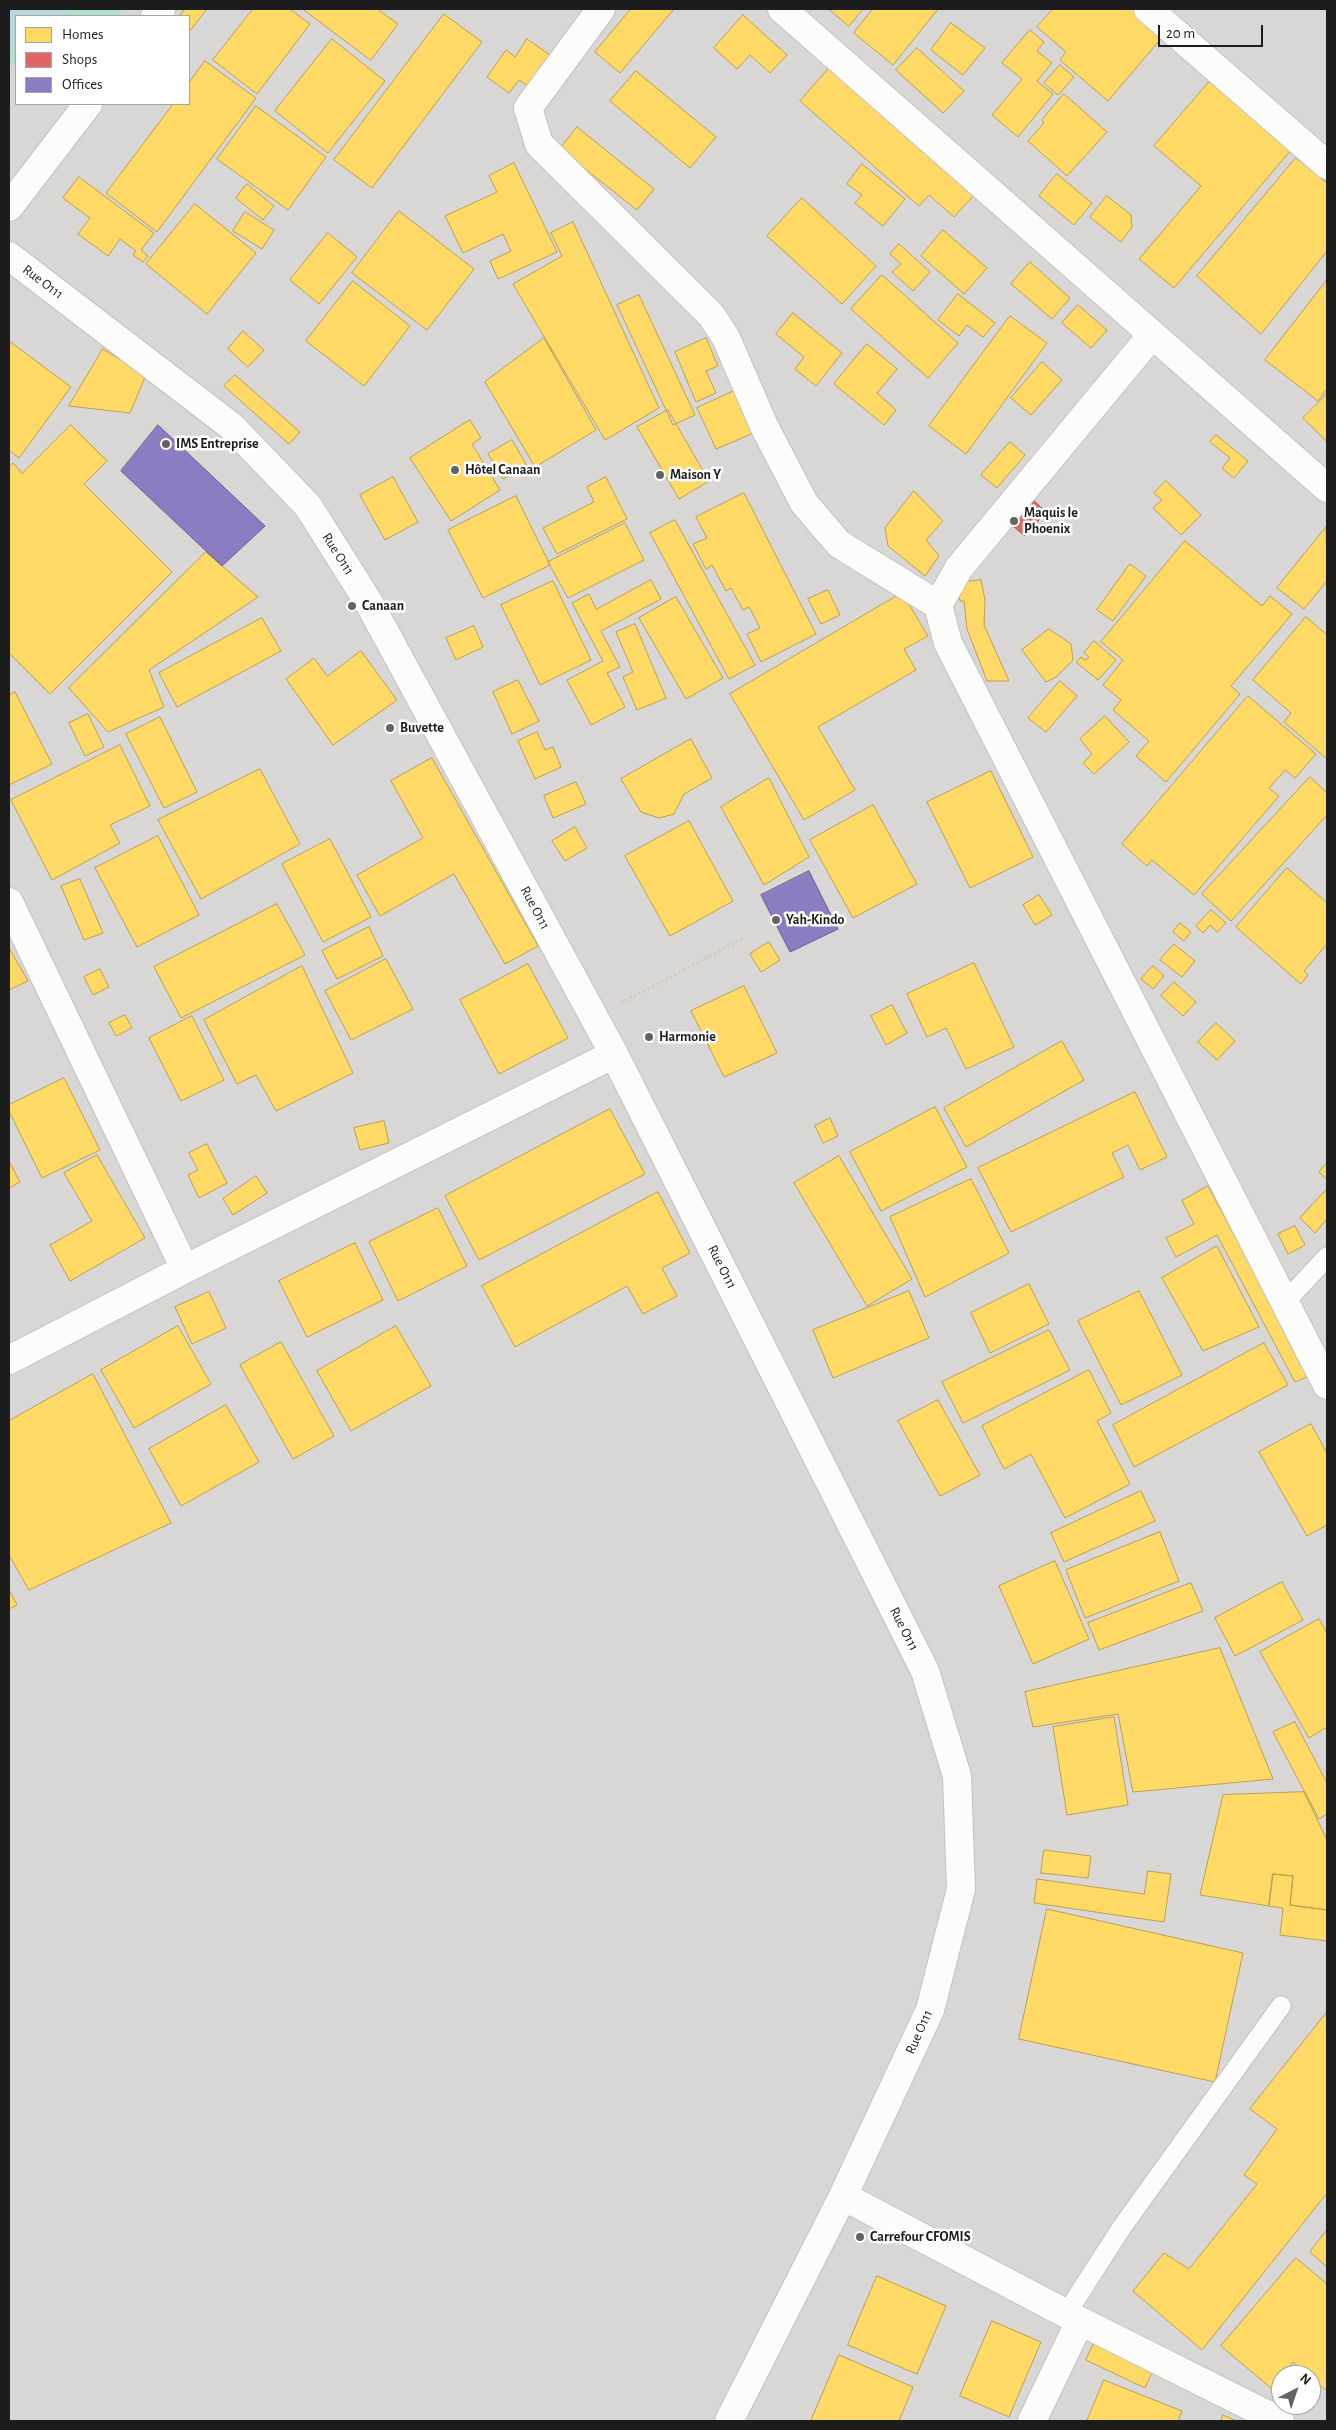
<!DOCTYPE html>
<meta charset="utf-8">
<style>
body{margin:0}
#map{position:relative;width:1336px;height:2430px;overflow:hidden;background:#eae8e4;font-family:"Alegreya Sans",sans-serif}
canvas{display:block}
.frame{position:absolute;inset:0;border:10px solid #1c1c1c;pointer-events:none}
.legend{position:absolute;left:15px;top:15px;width:175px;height:90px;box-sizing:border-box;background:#fff;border:1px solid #a4a4a4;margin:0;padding:6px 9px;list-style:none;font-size:15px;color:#1c1c1c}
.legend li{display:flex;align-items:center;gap:10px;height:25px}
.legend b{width:25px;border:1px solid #a4a4a4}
.north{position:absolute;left:1271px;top:2365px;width:50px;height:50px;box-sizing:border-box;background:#fff;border:1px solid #a4a4a4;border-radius:50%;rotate:41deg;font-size:14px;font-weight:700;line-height:20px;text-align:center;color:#1c1c1c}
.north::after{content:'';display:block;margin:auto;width:18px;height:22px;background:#646362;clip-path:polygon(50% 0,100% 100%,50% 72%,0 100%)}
.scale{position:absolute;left:1158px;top:25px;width:105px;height:22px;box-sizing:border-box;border:2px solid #1c1c1c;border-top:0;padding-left:6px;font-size:15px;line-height:18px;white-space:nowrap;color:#1c1c1c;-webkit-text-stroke:4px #fff;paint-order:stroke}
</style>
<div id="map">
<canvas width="1336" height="2430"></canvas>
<div class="frame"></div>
<ul class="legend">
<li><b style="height:14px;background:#ffd966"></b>Homes</li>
<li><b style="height:14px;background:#e06666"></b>Shops</li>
<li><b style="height:14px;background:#8e7cc3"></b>Offices</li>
</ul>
<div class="north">N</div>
<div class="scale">20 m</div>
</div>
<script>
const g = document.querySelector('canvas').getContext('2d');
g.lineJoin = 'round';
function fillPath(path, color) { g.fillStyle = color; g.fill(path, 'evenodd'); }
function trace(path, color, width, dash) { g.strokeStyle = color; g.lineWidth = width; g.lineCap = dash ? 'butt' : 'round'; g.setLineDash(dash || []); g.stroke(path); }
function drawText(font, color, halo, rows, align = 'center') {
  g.font = font + ' "Alegreya Sans",sans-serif'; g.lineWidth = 5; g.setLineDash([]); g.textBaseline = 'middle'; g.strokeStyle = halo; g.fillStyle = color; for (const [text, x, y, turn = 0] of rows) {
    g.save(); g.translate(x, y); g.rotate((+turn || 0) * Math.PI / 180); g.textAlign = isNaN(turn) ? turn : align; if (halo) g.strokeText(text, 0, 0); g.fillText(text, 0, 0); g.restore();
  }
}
const residential = new Path2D(`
 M 9,9 L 1327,9 L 1327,2421 L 9,2421 ZM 16,16 L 189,16 L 189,104 L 16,104 ZM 1281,2375 L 1311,2375 L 1311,2405 L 1281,2405 Z`);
const pitch = new Path2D(`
 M 9,9 L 123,9 L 118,16 L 16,16 L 16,66 L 9,60 Z`);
const water = new Path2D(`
 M 9,9 L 65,9 L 75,16 L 16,16 L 16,52 L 9,47 Z`);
const homes = new Path2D(`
 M 185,9 L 207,9 L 189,32 L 189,16 L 180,16 Z
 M 253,9 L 290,9 L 310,24 L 257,94 L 213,60 Z
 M 303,9 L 377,9 L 398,24 L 371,60 Z
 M 631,9 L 674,9 L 620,73 L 595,52 Z
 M 829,9 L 863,9 L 849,26 Z
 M 873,9 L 938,9 L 893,65 L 854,33 Z
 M 1053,9 L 1134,9 L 1164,35 L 1108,101 L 1060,60 L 1066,52 L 1037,27 Z
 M 444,14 L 482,42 L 372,188 L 334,160 Z
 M 743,15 L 787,55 L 770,73 L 750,55 L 737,69 L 714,48 Z
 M 951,23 L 985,48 L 963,75 L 931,50 Z
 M 1030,30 L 1044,42 L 1037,51 L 1052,63 L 1037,81 L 1053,94 L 1018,137 L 992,115 L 1022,79 L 1002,63 Z
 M 332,39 L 385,81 L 328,153 L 275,111 Z
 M 527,39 L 550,55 L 528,86 L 519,80 L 509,93 L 487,77 L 506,50 L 515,57 Z
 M 917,48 L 964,91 L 943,113 L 896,70 Z
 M 205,61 L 256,98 L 157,232 L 106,193 L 173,104 L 189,104 L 189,83 Z
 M 1060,65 L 1074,77 L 1058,95 L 1044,83 Z
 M 831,66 L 975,194 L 954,217 L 929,195 L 919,206 L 800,101 Z
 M 636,71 L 716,137 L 690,168 L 610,101 Z
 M 1210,81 L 1291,150 L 1174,288 L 1139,259 L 1201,186 L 1154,146 Z
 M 1064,94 L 1107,132 L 1067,176 L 1028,141 L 1044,123 L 1042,120 Z
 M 256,106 L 326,157 L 288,210 L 217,159 Z
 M 577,127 L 654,189 L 637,210 L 560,149 Z
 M 1296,158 L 1327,183 L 1327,251 L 1261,334 L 1197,276 Z
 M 514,163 L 557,252 L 498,279 L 490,261 L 511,251 L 503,234 L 463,253 L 445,216 L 497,192 L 489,176 Z
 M 862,164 L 905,199 L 883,226 L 855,203 L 862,195 L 847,184 Z
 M 1057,174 L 1092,203 L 1074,225 L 1039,196 Z
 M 79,177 L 154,233 L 141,250 L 148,256 L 143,262 L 133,255 L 136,251 L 120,239 L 108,256 L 78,234 L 90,218 L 63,198 Z
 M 247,184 L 274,206 L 263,220 L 236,198 Z
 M 1107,196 L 1131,215 L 1132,227 L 1121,242 L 1090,217 Z
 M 802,198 L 876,266 L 842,304 L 767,236 Z
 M 195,204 L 256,253 L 207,314 L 146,264 Z
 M 399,211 L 474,269 L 427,330 L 352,273 Z
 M 245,212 L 274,230 L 262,249 L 233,231 Z
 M 573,222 L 659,408 L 605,440 L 513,284 L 562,256 L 551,233 Z
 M 943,230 L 987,268 L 964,294 L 921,256 Z
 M 328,233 L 357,257 L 319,304 L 290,280 Z
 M 899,244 L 930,272 L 913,291 L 892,272 L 901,264 L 890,254 Z
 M 1030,262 L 1070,298 L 1052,319 L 1011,284 Z
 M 882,275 L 958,343 L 928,378 L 851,309 Z
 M 1327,280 L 1327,389 L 1318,401 L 1265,360 Z
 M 353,281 L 410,326 L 364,386 L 306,341 Z
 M 958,294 L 995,323 L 983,337 L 967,325 L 959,336 L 938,320 Z
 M 639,295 L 695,415 L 673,425 L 617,305 Z
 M 1078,305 L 1107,330 L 1091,348 L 1062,323 Z
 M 793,313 L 842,353 L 816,386 L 795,369 L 804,357 L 776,334 Z
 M 1010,316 L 1047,343 L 966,454 L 929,426 Z
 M 243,331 L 264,350 L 248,367 L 228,349 Z
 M 544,338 L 596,430 L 535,467 L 485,382 Z
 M 706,338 L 718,366 L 706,371 L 716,393 L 696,402 L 675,352 Z
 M 9,341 L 71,387 L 19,458 L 9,450 Z
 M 867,344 L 897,369 L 877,393 L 896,410 L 884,425 L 834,384 Z
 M 103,349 L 146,375 L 130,413 L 69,406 Z
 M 1042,362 L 1062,380 L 1031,415 L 1011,398 Z
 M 235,375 L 300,432 L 289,444 L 224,386 Z
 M 736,390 L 756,432 L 716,449 L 697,408 Z
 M 1327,394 L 1327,440 L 1326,441 L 1303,418 Z
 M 668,410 L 709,481 L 679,499 L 637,427 Z
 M 470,420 L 481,438 L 472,444 L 500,490 L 451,521 L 410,458 Z
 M 71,425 L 107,461 L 84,484 L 172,572 L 50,694 L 9,653 L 9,467 L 13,463 L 22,473 Z
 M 1216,435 L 1248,461 L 1234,478 L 1222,468 L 1230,458 L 1210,442 Z
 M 512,440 L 527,466 L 503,479 L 488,454 Z
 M 1010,442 L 1025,455 L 997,488 L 981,475 Z
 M 393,477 L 418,522 L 385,540 L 360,495 Z
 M 606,477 L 627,519 L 557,554 L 543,528 L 594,502 L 587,487 Z
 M 1166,481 L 1201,515 L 1181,535 L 1153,508 L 1162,500 L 1154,493 Z
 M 914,491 L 943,521 L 926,540 L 939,556 L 925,576 L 888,546 L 885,528 Z
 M 744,493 L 816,634 L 761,662 L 747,634 L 760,628 L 749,607 L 743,610 L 731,588 L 726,591 L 712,565 L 706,569 L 693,544 L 707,538 L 696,517 Z
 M 516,496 L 550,565 L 483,598 L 448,530 Z
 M 675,520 L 755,665 L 729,679 L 650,533 Z
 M 625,523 L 644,560 L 568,598 L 548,562 Z
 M 1326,527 L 1327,581 L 1304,609 L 1277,588 Z
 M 1185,541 L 1262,606 L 1270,596 L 1292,614 L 1231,686 L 1240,694 L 1166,782 L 1136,756 L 1149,741 L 1113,710 L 1121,700 L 1103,685 L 1123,660 L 1101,642 Z
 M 206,552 L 258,597 L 149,670 L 164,707 L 108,732 L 69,688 Z
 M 1130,564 L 1146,576 L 1113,621 L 1097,610 Z
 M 651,580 L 661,599 L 601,631 L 620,667 L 607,673 L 625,707 L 591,725 L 567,680 L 603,661 L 572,603 L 589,594 L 596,609 Z
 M 981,580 L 985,600 L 984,625 L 1009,681 L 987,681 L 967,629 L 964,601 L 960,601 L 957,583 Z
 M 553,581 L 591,660 L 540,685 L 501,605 Z
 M 828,590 L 840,615 L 821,624 L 808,599 Z
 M 902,593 L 928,636 L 904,649 L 916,670 L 818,727 L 855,790 L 804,820 L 730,694 Z
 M 676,597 L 723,678 L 686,699 L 639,618 Z
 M 1306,617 L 1327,635 L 1327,759 L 1284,722 L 1291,713 L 1253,680 Z
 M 262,618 L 281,651 L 177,707 L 159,673 Z
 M 635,624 L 666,698 L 637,710 L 623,677 L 633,672 L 616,632 Z
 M 474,626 L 483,647 L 456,660 L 446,638 Z
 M 1049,629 L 1071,644 L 1073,660 L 1056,677 L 1046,682 L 1022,650 Z
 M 1094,641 L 1116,660 L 1098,680 L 1076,662 L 1081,657 L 1085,660 L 1089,657 L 1084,653 Z
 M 361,651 L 397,700 L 333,745 L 286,679 L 314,658 L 327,676 Z
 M 518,680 L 539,721 L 512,734 L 493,692 Z
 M 1060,681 L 1077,696 L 1046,732 L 1028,718 Z
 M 15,692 L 52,764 L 9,785 L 9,696 Z
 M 1248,696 L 1316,754 L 1295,778 L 1285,770 L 1269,788 L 1279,796 L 1194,895 L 1152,860 L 1147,866 L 1122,844 Z
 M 88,714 L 104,747 L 85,756 L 69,723 Z
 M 1105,716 L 1129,742 L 1094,774 L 1083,763 L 1092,754 L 1080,739 Z
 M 160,717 L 197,792 L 164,808 L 126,734 Z
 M 537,732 L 545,750 L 553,747 L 561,767 L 535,779 L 518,741 Z
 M 691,739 L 712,778 L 684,794 L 674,814 L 659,818 L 641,812 L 621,779 Z
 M 120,745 L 150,806 L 110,825 L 120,843 L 52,880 L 11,800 Z
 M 432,758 L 538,946 L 505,964 L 454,874 L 380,916 L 357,875 L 423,838 L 391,781 Z
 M 260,769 L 300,844 L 201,899 L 158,820 Z
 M 991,771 L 1033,857 L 970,888 L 927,802 Z
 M 1310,777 L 1327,793 L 1327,815 L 1231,921 L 1202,894 Z
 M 769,778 L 809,857 L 764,885 L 721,807 Z
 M 576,782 L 586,804 L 553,818 L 544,796 Z
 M 873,805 L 917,884 L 853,918 L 810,840 Z
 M 689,821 L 733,901 L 670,936 L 625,856 Z
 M 575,827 L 587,848 L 565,861 L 552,841 Z
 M 158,836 L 199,915 L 137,947 L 95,868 Z
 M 330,839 L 371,917 L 323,942 L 282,864 Z
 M 1287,868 L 1327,903 L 1327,944 L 1304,971 L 1308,975 L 1301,984 L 1236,927 Z
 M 80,879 L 103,933 L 84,940 L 61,886 Z
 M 1039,895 L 1052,915 L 1035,925 L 1023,905 Z
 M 277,904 L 305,955 L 181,1018 L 154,967 Z
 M 1211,910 L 1226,923 L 1217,932 L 1210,925 L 1203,933 L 1196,926 Z
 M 1180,923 L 1191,932 L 1184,941 L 1173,932 Z
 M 369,927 L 383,956 L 337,979 L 322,951 Z
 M 769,942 L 780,960 L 761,972 L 750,954 Z
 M 1174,944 L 1195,961 L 1182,977 L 1160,960 Z
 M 9,948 L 28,981 L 9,990 Z
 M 386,959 L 413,1009 L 351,1040 L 325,991 Z
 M 974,963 L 1014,1047 L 966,1069 L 946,1028 L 927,1037 L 907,994 Z
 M 528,964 L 568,1038 L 499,1074 L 460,1000 Z
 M 302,966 L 353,1073 L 276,1111 L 256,1075 L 237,1084 L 204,1020 Z
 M 1153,966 L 1164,976 L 1153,989 L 1141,979 Z
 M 100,969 L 109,987 L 93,995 L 84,977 Z
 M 1174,982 L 1196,1002 L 1183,1016 L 1161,996 Z
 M 744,986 L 777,1053 L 724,1077 L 691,1011 Z
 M 892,1005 L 907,1033 L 886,1045 L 871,1016 Z
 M 125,1015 L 132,1028 L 116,1036 L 109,1023 Z
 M 192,1016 L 224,1080 L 181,1101 L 149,1038 Z
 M 1216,1023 L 1235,1041 L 1217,1060 L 1198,1042 Z
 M 1062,1041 L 1084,1080 L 966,1147 L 944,1108 Z
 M 64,1078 L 100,1150 L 42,1178 L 9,1111 L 9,1105 Z
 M 1135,1092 L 1167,1157 L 1140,1170 L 1128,1145 L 1112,1153 L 1124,1177 L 1011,1232 L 978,1168 Z
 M 935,1107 L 967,1167 L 881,1211 L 850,1152 Z
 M 610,1109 L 645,1174 L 479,1260 L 445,1196 Z
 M 830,1118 L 838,1136 L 823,1143 L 815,1126 Z
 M 384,1121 L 389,1143 L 360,1150 L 354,1128 Z
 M 207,1144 L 227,1183 L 199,1198 L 188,1175 L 198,1170 L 189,1153 Z
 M 97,1155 L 145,1238 L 70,1281 L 50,1245 L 92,1221 L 64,1173 Z
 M 839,1156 L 912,1279 L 867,1306 L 794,1183 Z
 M 9,1161 L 20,1182 L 9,1188 Z
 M 1327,1163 L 1327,1180 L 1319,1172 Z
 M 256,1176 L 267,1193 L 233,1215 L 223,1199 Z
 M 971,1179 L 1009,1253 L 925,1297 L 890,1217 Z
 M 1208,1186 L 1309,1376 L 1295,1382 L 1217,1235 L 1176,1257 L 1166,1238 L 1194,1224 L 1182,1201 Z
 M 1327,1189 L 1327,1219 L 1315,1233 L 1300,1218 Z
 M 658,1192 L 690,1253 L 662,1268 L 677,1296 L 643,1314 L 627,1286 L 515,1347 L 482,1286 Z
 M 438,1208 L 467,1266 L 398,1301 L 369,1242 Z
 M 1295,1226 L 1305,1245 L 1288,1254 L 1278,1234 Z
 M 355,1243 L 383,1300 L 307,1337 L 279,1281 Z
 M 1217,1246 L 1259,1327 L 1203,1351 L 1162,1278 Z
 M 1029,1284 L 1049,1324 L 990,1353 L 971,1313 Z
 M 909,1291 L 929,1338 L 833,1378 L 813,1330 Z
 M 1139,1291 L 1182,1375 L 1121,1405 L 1078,1321 Z
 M 209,1292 L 226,1328 L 192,1344 L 175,1307 Z
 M 178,1326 L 211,1384 L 134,1428 L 101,1370 Z
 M 396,1326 L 431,1386 L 351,1431 L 317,1371 Z
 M 1049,1330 L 1070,1370 L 963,1423 L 942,1382 Z
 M 281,1342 L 334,1436 L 293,1459 L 240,1365 Z
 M 1264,1343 L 1288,1385 L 1134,1467 L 1113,1425 Z
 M 1089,1370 L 1111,1413 L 1097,1421 L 1130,1484 L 1065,1518 L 1031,1454 L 1004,1469 L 982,1426 Z
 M 93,1374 L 171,1523 L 29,1590 L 9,1555 L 9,1421 Z
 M 938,1400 L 980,1475 L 940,1496 L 898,1421 Z
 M 226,1405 L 259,1462 L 181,1506 L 149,1449 Z
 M 1311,1424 L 1327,1453 L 1327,1525 L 1307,1536 L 1259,1452 Z
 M 1141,1491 L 1155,1521 L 1064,1562 L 1051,1533 Z
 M 1160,1532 L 1179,1581 L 1085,1618 L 1066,1570 Z
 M 1055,1561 L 1089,1639 L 1033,1664 L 999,1586 Z
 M 1282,1582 L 1303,1620 L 1235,1656 L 1215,1618 Z
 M 1191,1583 L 1203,1611 L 1099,1650 L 1088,1623 Z
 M 9,1590 L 17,1605 L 9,1609 Z
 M 1319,1619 L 1327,1633 L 1327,1727 L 1309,1738 L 1260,1652 Z
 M 1220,1648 L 1273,1779 L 1133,1792 L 1118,1714 L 1033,1727 L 1025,1692 Z
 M 1114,1717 L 1128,1805 L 1067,1815 L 1053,1727 Z
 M 1295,1722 L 1327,1783 L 1327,1814 L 1319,1819 L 1273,1732 Z
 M 1304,1792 L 1327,1840 L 1327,1910 L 1290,1905 L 1293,1876 L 1273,1874 L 1269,1906 L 1200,1895 L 1223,1795 Z
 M 1044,1850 L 1091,1856 L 1088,1878 L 1041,1873 Z
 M 1148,1871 L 1171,1874 L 1164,1922 L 1034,1903 L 1037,1879 L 1144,1894 Z
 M 1273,1874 L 1293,1876 L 1290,1905 L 1327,1910 L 1327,1941 L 1280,1935 L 1283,1908 L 1269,1906 Z
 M 1047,1909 L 1243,1953 L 1215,2082 L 1019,2039 Z
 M 1327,2012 L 1327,2193 L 1202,2350 L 1133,2291 L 1164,2253 L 1189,2269 L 1257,2184 L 1244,2175 L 1277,2129 L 1250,2109 Z
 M 1327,2230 L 1327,2267 L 1310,2252 Z
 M 1296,2258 L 1327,2284 L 1327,2391 L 1311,2378 L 1311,2375 L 1308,2375 L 1293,2362 L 1271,2388 L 1221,2346 Z
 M 877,2276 L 946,2306 L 917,2374 L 848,2345 Z
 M 992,2321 L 1041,2342 L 1009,2417 L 960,2396 Z
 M 1096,2339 L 1155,2366 L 1145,2388 L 1086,2360 Z
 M 839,2355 L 913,2387 L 899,2421 L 811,2421 Z
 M 1104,2380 L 1182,2411 L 1178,2421 L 1087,2421 Z
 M 1223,2415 L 1237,2421 L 1221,2421 Z`);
const shops = new Path2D(`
 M 1030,497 L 1046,512 L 1025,536 L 1008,522 Z`);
const offices = new Path2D(`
 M 158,425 L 265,526 L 222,566 L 121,471 Z
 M 809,871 L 838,929 L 790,952 L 761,895 Z`);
const path = new Path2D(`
 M 621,1003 L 744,938`);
const service = new Path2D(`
 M 1285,1302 L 1327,1257
 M 1066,2314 L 1122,2227 L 1281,2006`);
const minor = new Path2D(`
 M 601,9 L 528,108 L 539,144 L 712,316 L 726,338 L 764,426 L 804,503 L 839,544 L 938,605
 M 782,9 L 1327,488
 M 1148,9 L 1327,165
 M 155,16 L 161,9
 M 9,207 L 88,104
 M 9,256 L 231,426 L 308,506 L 369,603 L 614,1054 L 925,1671 L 957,1776 L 961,1889 L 930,2010 L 843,2196 L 729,2421
 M 1152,335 L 959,568 L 938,605 L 948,643 L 1327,1385
 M 9,902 L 185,1269
 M 9,1360 L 185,1269 L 614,1054
 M 843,2196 L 1080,2321 L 1280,2421
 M 1032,2421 L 1080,2321`);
const markers = [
 [166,444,5,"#646362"],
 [455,470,5,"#646362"],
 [660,475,5,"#646362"],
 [1014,521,5,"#646362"],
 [352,606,5,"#646362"],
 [390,728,5,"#646362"],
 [776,920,5,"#646362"],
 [649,1037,5,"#646362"],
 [860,2237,5,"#646362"]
];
const streetNames = [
 ["Rue O111",43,282,37],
 ["Rue O111",338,554,58],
 ["Rue O111",535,908,62],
 ["Rue O111",722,1267,63],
 ["Rue O111",904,1629,63],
 ["Rue O111",919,2032,-66]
];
const poiNames = [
 ["IMS Entreprise",176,444],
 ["Hôtel Canaan",465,470],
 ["Maison Y",670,475],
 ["Maquis le",1024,513],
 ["Phoenix",1024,529],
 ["Canaan",362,606],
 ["Buvette",400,728],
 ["Yah-Kindo",786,920],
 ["Harmonie",659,1037],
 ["Carrefour CFOMIS",870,2237]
];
fillPath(residential, '#d9d7d5');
fillPath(pitch, '#afe2cb');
fillPath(water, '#b7d6de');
fillPath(homes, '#ffd966');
trace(homes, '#bba050', 1);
fillPath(shops, '#e06666');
trace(shops, '#a55050', 1);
fillPath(offices, '#8e7cc3');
trace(offices, '#6c5f91', 1);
trace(service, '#c3c2c0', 21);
trace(minor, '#c3c2c0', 30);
trace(path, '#d6c7c4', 3, [2.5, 2.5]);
trace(service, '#fcfcfb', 19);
trace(minor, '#fcfcfb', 28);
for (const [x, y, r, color] of markers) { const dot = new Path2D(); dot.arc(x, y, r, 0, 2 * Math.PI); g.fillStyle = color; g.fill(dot); trace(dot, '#fff', 2); }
drawText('14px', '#1c1c1c', '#fff', streetNames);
drawText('bold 14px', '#1c1c1c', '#fff', poiNames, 'left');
</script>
